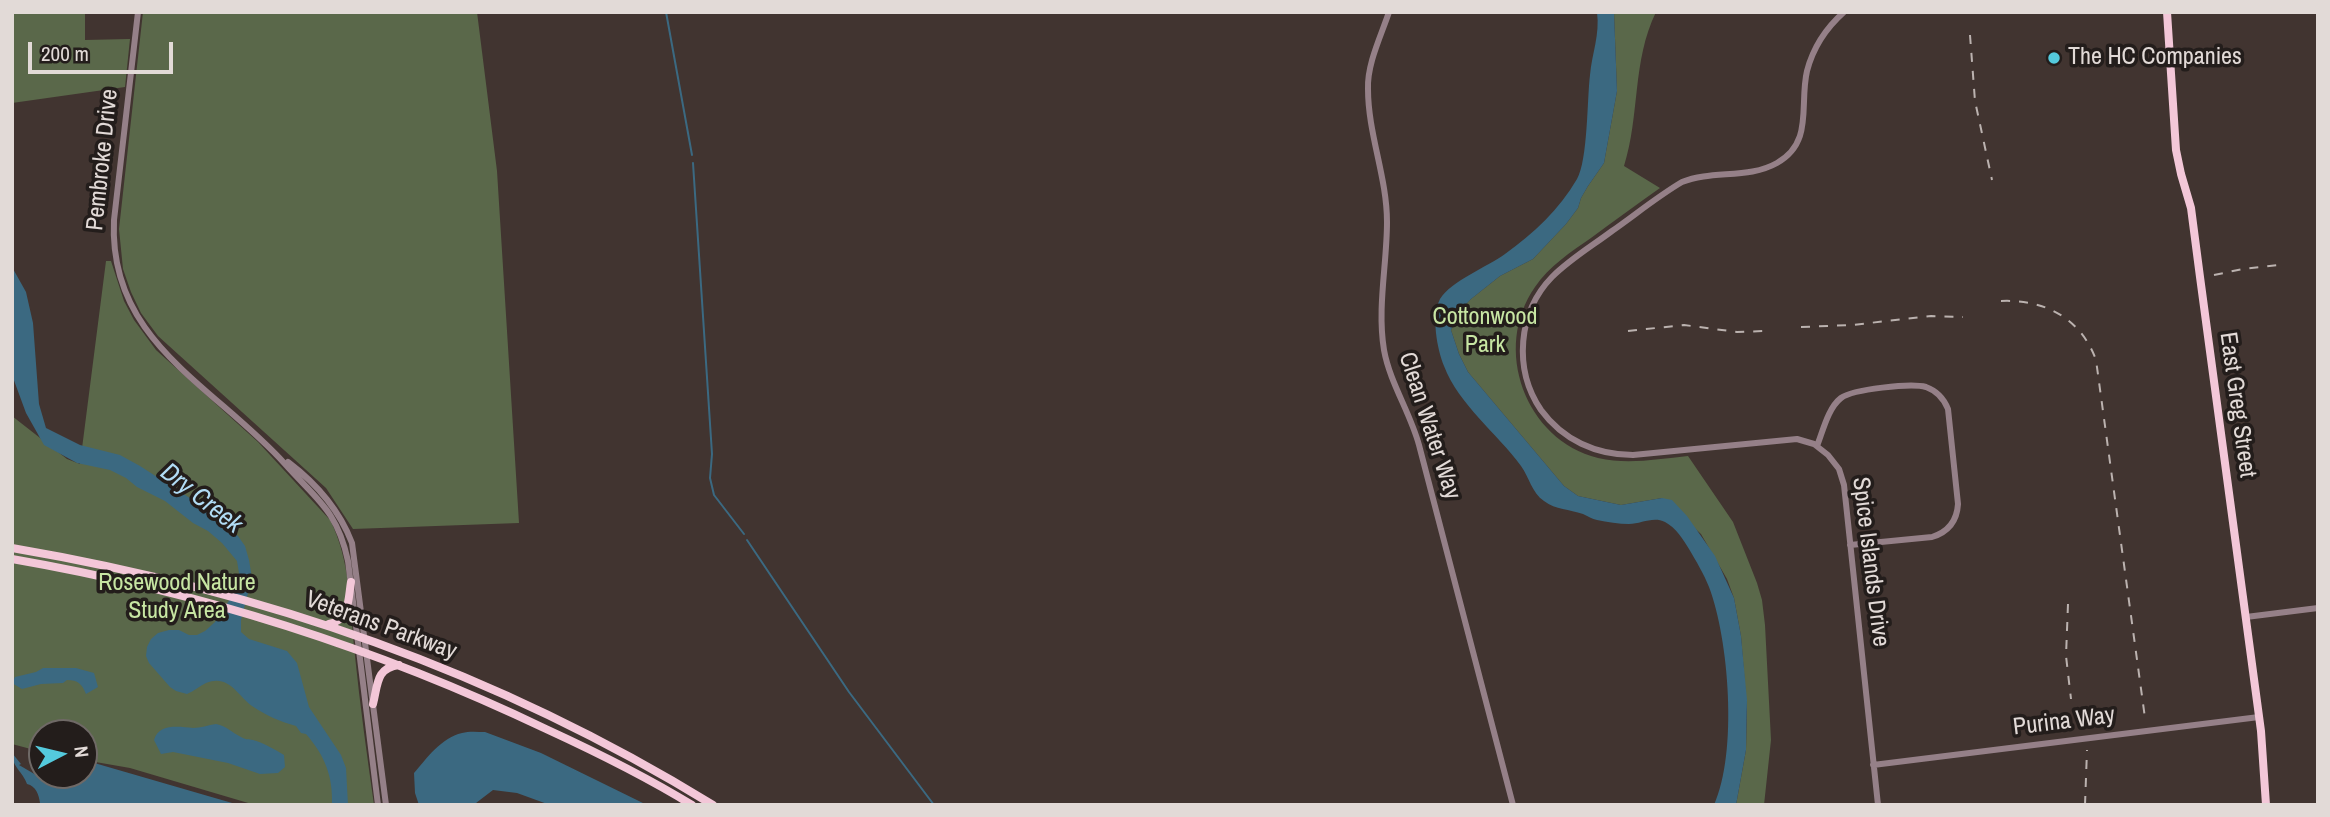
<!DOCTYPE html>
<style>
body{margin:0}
#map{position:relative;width:2330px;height:817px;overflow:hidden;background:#413430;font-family:"Archivo Narrow",sans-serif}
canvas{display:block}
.frame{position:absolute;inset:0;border:14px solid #e2dad7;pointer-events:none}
.north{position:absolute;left:28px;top:719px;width:70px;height:70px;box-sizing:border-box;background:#231d1b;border:2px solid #6f6966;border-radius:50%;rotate:83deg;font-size:19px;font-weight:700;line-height:28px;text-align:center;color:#e2dad7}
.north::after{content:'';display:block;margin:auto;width:24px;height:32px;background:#54cadd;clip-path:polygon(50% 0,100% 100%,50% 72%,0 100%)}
.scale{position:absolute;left:28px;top:42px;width:145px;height:32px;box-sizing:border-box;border:4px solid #e2dad7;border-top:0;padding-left:9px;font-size:21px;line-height:24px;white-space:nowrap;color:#e2dad7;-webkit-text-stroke:5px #231d1b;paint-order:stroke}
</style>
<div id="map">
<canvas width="2330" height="817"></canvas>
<div class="frame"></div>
<div class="north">N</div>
<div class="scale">200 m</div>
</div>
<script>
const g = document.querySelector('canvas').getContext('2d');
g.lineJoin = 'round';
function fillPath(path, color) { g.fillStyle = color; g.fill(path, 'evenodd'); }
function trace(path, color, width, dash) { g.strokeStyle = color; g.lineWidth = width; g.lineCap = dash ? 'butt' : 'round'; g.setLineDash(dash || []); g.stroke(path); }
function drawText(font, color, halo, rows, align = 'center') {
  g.font = font + ' "Archivo Narrow",sans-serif'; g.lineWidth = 7; g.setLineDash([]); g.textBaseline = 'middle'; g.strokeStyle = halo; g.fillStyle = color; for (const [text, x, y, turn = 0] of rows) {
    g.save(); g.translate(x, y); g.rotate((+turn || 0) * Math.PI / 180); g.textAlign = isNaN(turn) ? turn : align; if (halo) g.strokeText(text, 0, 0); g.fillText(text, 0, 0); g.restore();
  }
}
const green = new Path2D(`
 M 12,12 L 85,12 L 85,40 L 130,39 L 125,87 L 12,103 Z
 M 143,12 L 477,12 L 497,171 L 519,523 L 353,529 L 326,488 L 158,336 L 141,313 L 131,292 L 123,269 L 119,229 Z
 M 1614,12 L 1656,12 C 1632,61 1640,116 1624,166 L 1660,188 C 1637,204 1614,221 1591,238 C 1571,252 1549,266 1535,287 C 1492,348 1525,440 1598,458 C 1628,465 1658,459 1688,456 L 1733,522 L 1757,583 L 1762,600 L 1765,625 L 1771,740 L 1764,805 L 1736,805 L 1746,750 L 1747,710 L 1741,636 L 1734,598 L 1727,579 L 1701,534 L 1662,498 L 1621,505 L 1578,496 L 1564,486 L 1468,372 L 1459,354 L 1451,330 L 1461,308 L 1471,299 L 1500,276 L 1533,259 L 1566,224 L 1578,208 L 1581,198 L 1588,186 L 1604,163 L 1617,91 Z
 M 106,261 L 111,261 L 124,301 L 134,320 L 156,350 L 258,442 L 330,520 C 351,561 350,610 355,656 C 360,706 367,755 374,805 L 255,805 L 130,768 L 84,760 L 84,733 L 42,733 L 42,752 L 12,744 L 12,416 L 67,459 L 80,464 Z`);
const water = new Path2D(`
 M 1597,12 L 1614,12 L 1617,91 L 1604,163 L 1588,186 L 1581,198 L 1578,208 L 1566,224 L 1533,259 L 1500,276 L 1471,299 L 1461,309 L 1451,330 L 1459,354 L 1468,372 L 1564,486 L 1578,496 L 1621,505 L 1662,498 L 1672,500 L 1687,516 L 1715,556 L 1734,598 L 1741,636 L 1747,700 L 1746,750 L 1736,805 L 1714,805 C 1738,753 1729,639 1709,587 C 1704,574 1696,561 1689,549 C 1683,539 1676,528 1665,522 C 1653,516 1641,524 1629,524 C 1619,524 1607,522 1597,520 C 1592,519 1588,516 1583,514 C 1569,509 1556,510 1544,501 C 1532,493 1529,477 1521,466 C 1497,433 1459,405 1444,366 C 1437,348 1431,317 1440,299 C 1451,281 1487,267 1505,254 C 1534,233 1559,210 1577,179 C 1588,160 1587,99 1590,75 C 1592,53 1600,35 1597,12 Z
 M 12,267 L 26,292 L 33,323 L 39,404 L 46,428 L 80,445 L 120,455 L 140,466 L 196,502 L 238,536 L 245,546 L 249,560 L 252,578 L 241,620 L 241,632 L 249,639 L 287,651 L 297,663 L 309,707 L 341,755 L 346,768 L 348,805 L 332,805 C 333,776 325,756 306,734 L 301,733 L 296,726 C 281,722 265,715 252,706 C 237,695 229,674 206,683 C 200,686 194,691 187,694 L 176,691 L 170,687 L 149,663 L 146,656 L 147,647 L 151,639 L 158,633 L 169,630 L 179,630 L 189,635 L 197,635 L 205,631 L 215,622 L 230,599 L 239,573 L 237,561 L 222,543 L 208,531 L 193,523 L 165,501 L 137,487 L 126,478 L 110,470 L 77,463 L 44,445 L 26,413 L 12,375 Z
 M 43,668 L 76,668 L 94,673 L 98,687 L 86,694 C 82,684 78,680 67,680 L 63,683 L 41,684 L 22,689 L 12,683 L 15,677 L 36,672 Z
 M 216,724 C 227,726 231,732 241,737 C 249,741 245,738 253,740 C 264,743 274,749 284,755 L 285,767 L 278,773 L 260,774 L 228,763 L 173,752 L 161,754 L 154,740 C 159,723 179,727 193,728 C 201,728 208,725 216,724 Z
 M 485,732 L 541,753 L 647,805 L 550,805 L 517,793 L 493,790 L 476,803 L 477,805 L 419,805 L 415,793 L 414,773 C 427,758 441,738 462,733 C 469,731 478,732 485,732 Z
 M 12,753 L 21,764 L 19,765 L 43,779 L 55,779 L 59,775 L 84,775 L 84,760 L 239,805 L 38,805 L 40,803 C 39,795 36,786 27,784 C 23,772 12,767 12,753 Z`);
const stream = new Path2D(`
 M 666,12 L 692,155
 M 693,163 L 712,454 L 710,478 L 714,495 L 744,534
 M 747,540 L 849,692 L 934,805`);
const minor = new Path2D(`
 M 138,12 L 114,220 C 108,342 214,385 285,464 C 317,500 337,510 348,561 L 378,805
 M 1389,12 C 1381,36 1367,64 1368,89 C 1368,134 1387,177 1387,222 C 1387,264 1377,308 1384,350 C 1390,383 1410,412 1419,445 L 1513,805
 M 1844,12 C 1826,28 1813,48 1807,71 C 1799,105 1814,142 1777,163 C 1749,179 1712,170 1682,182 C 1658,196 1635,215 1612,231 C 1592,246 1570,259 1552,277 C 1518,312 1513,369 1541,410 C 1563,440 1596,455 1633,455 L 1797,439 L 1814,444 L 1828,455 L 1839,469 L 1844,485 L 1878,805
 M 1817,446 C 1823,431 1828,408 1841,398 C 1853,389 1911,383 1926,387 C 1937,391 1944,399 1948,409 L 1958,504 C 1957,521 1948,532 1932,537 L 1850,545
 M 288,462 C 317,484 339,509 352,543 L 386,805
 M 2246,617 L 2318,608
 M 1873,765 L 2259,717`);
const major = new Path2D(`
 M 2167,12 L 2176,150 L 2181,174 L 2191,208 L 2200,277 L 2261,731 L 2266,805
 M 12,548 C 264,591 495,671 713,805
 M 12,559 C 197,591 377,648 546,729 C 596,752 645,776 692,805
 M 329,624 C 350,619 348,600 351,582
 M 373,704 C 378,684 376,668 399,665`);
const rail = new Path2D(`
 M 1970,35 L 1975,101 L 1992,180
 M 2214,275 L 2243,269 L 2279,265
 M 2001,301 C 2044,299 2081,318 2096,360 L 2145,718
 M 1801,327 L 1852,325 L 1931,316 L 1963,317
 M 1628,331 L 1684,325 L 1737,332 L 1765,331
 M 2068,604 L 2066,656 L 2071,699
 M 2085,805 L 2087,750`);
const markers = [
 [2054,58,7,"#54cadd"]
];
const poiNames = [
 ["The HC Companies",2068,58]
];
const streetNames = [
 ["Pembroke Drive",103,160,-84],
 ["East Greg Street",2237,405,82],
 ["Clean Water Way",1429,426,72],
 ["Spice Islands Drive",1870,562,83],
 ["Veterans Parkway",381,626,20],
 ["Purina Way",2064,722,-7]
];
const parkNames = [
 ["Cottonwood",1485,318],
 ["Park",1485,346],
 ["Rosewood Nature",177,584],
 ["Study Area",177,612]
];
const waterNames = [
 ["Dry Creek",201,499,38]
];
fillPath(green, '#5a684a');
fillPath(water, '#3b6981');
trace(stream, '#3b6981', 2);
trace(minor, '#958088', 6);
trace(major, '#f3c7d8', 8);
trace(rail, '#bbb2af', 2, [9, 9]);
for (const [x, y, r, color] of markers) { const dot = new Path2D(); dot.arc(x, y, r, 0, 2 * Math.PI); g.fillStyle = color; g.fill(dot); trace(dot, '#231d1b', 2.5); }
drawText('24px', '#e2dad7', '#231d1b', poiNames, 'left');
drawText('24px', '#e2dad7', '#231d1b', streetNames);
drawText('24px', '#c7e6a3', '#231d1b', parkNames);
drawText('italic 26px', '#b1dcf5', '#231d1b', waterNames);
</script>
